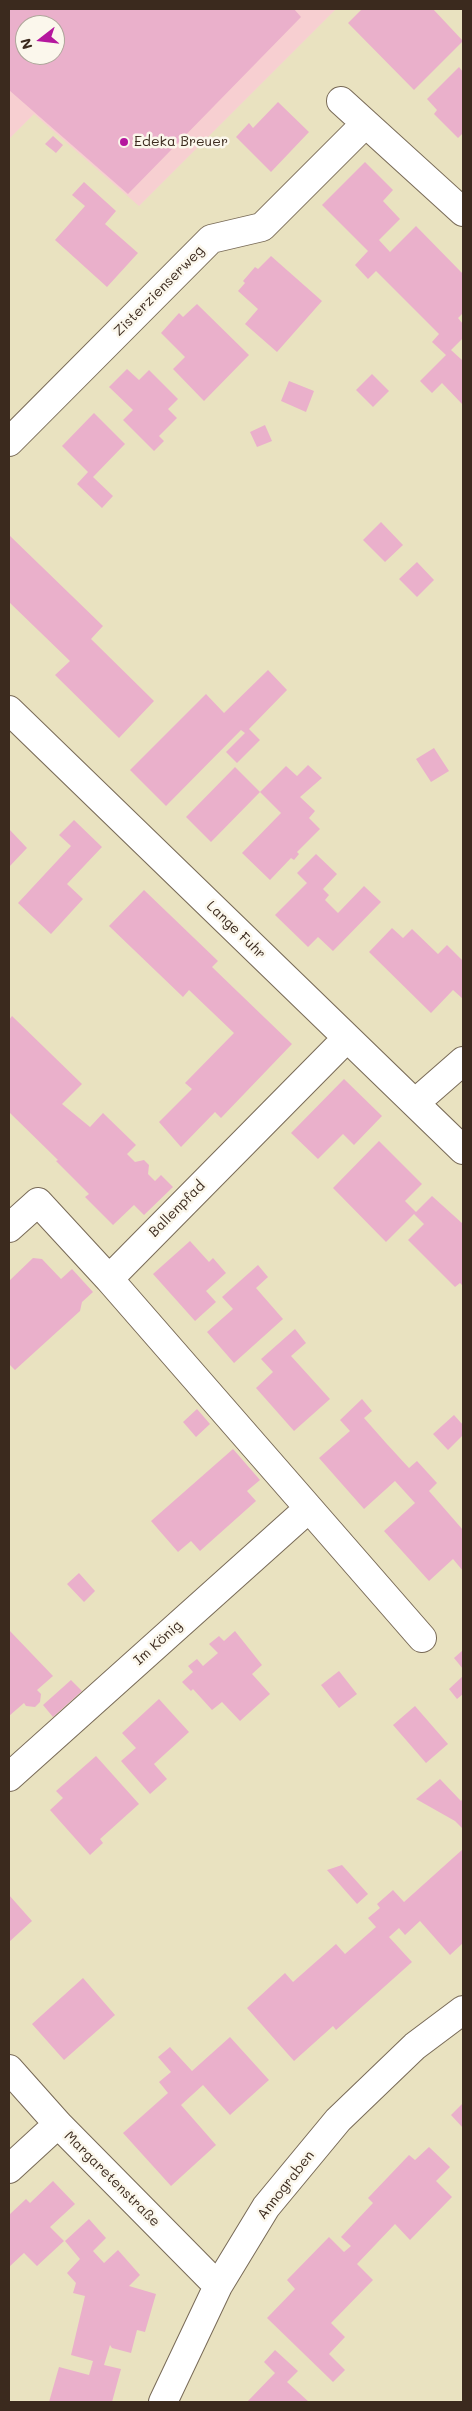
<!DOCTYPE html>
<meta charset="utf-8">
<style>
body{margin:0}
#map{position:relative;width:472px;height:2411px;overflow:hidden;background:#e9e2c0;font-family:Mali,sans-serif}
canvas{display:block}
.frame{position:absolute;inset:0;border:10px solid #3b2a1e;pointer-events:none}
.north{position:absolute;left:15px;top:15px;width:50px;height:50px;box-sizing:border-box;background:#fbf7ec;border:1px solid #aea59a;border-radius:50%;rotate:254deg;font-size:14px;font-weight:700;line-height:20px;text-align:center;color:#3b2a1e}
.north::after{content:'';display:block;margin:auto;width:18px;height:22px;background:#b5179e;clip-path:polygon(50% 0,100% 100%,50% 72%,0 100%)}
</style>
<div id="map">
<canvas width="472" height="2411"></canvas>
<div class="frame"></div>
<div class="north">N</div>
</div>
<script>
const g = document.querySelector('canvas').getContext('2d');
g.lineJoin = 'round';
function fillPath(path, color) { g.fillStyle = color; g.fill(path, 'evenodd'); }
function trace(path, color, width, dash) { g.strokeStyle = color; g.lineWidth = width; g.lineCap = dash ? 'butt' : 'round'; g.setLineDash(dash || []); g.stroke(path); }
function drawText(font, color, halo, rows, align = 'center') {
  g.font = font + ' Mali,sans-serif'; g.lineWidth = 5; g.setLineDash([]); g.textBaseline = 'middle'; g.strokeStyle = halo; g.fillStyle = color; for (const [text, x, y, turn = 0] of rows) {
    g.save(); g.translate(x, y); g.rotate((+turn || 0) * Math.PI / 180); g.textAlign = isNaN(turn) ? turn : align; if (halo) g.strokeText(text, 0, 0); g.fillText(text, 0, 0); g.restore();
  }
}
const built = new Path2D(`
 M 9,9 L 336,9 L 139,206 L 34,114 L 9,139 ZM 25,25 L 55,25 L 55,55 L 25,55 Z`);
const building = new Path2D(`
 M 9,9 L 294,9 L 301,17 L 128,194 L 9,90 ZM 25,25 L 55,25 L 55,55 L 25,55 Z
 M 362,9 L 433,9 L 463,41 L 414,90 L 348,23 Z
 M 459,67 L 463,72 L 463,133 L 458,138 L 434,114 L 437,110 L 427,99 Z
 M 278,102 L 309,132 L 271,172 L 236,137 L 249,123 L 253,128 Z
 M 53,136 L 63,145 L 56,153 L 45,144 Z
 M 365,162 L 393,190 L 383,201 L 400,219 L 379,240 L 390,252 L 416,226 L 463,274 L 463,313 L 458,318 L 463,324 L 463,338 L 451,350 L 462,360 L 463,359 L 463,405 L 442,383 L 432,393 L 420,381 L 446,355 L 432,342 L 439,334 L 376,271 L 368,279 L 355,265 L 368,251 L 322,205 Z
 M 84,182 L 116,211 L 105,224 L 138,253 L 107,287 L 55,240 L 85,206 L 72,195 Z
 M 271,256 L 322,301 L 277,352 L 245,324 L 258,309 L 238,291 L 245,283 L 243,281 L 255,267 L 258,269 Z
 M 197,304 L 249,355 L 204,401 L 173,369 L 185,357 L 161,333 L 179,313 L 183,317 Z
 M 127,369 L 139,380 L 149,370 L 178,399 L 168,409 L 177,418 L 159,436 L 164,441 L 154,451 L 123,420 L 133,410 L 109,387 Z
 M 372,374 L 389,391 L 373,407 L 356,390 Z
 M 289,381 L 314,391 L 306,412 L 281,401 Z
 M 94,413 L 125,444 L 93,477 L 113,496 L 102,508 L 77,484 L 88,472 L 62,446 Z
 M 265,425 L 272,441 L 257,447 L 250,432 Z
 M 381,522 L 403,545 L 385,562 L 363,540 Z
 M 9,535 L 103,626 L 91,639 L 154,701 L 119,738 L 55,675 L 70,661 L 9,602 Z
 M 417,562 L 434,580 L 417,597 L 399,579 Z
 M 268,670 L 287,690 L 249,729 L 260,740 L 237,763 L 226,752 L 245,733 L 241,730 L 166,806 L 130,770 L 206,694 L 224,713 Z
 M 434,748 L 449,771 L 431,782 L 416,759 Z
 M 308,765 L 322,778 L 300,797 L 315,811 L 309,818 L 320,829 L 297,852 L 299,854 L 294,860 L 291,858 L 270,880 L 242,853 L 281,813 L 260,792 L 286,766 L 297,776 Z
 M 235,767 L 260,792 L 211,842 L 186,817 Z
 M 74,820 L 102,847 L 67,884 L 83,899 L 51,934 L 18,903 L 71,846 L 59,835 Z
 M 9,829 L 27,848 L 9,867 Z
 M 316,854 L 337,874 L 323,889 L 329,895 L 325,900 L 338,913 L 364,886 L 381,902 L 333,951 L 318,937 L 308,947 L 275,915 L 307,883 L 297,873 Z
 M 144,890 L 218,961 L 212,967 L 292,1044 L 221,1118 L 215,1112 L 181,1147 L 159,1122 L 192,1089 L 185,1083 L 234,1033 L 189,990 L 183,997 L 109,926 Z
 M 392,928 L 403,938 L 412,929 L 438,954 L 447,945 L 463,961 L 463,999 L 453,990 L 431,1013 L 369,952 Z
 M 12,1016 L 82,1084 L 62,1104 L 90,1127 L 103,1113 L 136,1145 L 127,1154 L 135,1162 L 144,1160 L 149,1165 L 148,1174 L 155,1181 L 161,1175 L 173,1187 L 144,1215 L 134,1205 L 113,1225 L 85,1197 L 89,1194 L 56,1161 L 58,1160 L 9,1112 L 9,1020 Z
 M 344,1079 L 382,1116 L 354,1145 L 343,1134 L 318,1159 L 291,1133 Z
 M 379,1141 L 422,1184 L 405,1201 L 416,1212 L 432,1196 L 463,1224 L 463,1286 L 460,1283 L 455,1287 L 408,1240 L 424,1224 L 414,1214 L 386,1242 L 333,1188 Z
 M 190,1241 L 209,1262 L 213,1258 L 226,1273 L 206,1291 L 216,1302 L 195,1321 L 153,1274 Z
 M 33,1258 L 42,1259 L 61,1279 L 72,1269 L 93,1292 L 82,1302 L 80,1311 L 15,1370 L 9,1364 L 9,1281 Z
 M 258,1265 L 268,1277 L 256,1288 L 283,1319 L 234,1363 L 207,1332 L 233,1309 L 222,1297 Z
 M 295,1329 L 306,1343 L 291,1356 L 330,1399 L 294,1431 L 256,1388 L 273,1372 L 261,1359 Z
 M 362,1399 L 372,1411 L 364,1418 L 386,1443 L 409,1468 L 417,1461 L 437,1483 L 429,1491 L 463,1530 L 463,1571 L 453,1559 L 429,1581 L 384,1531 L 415,1503 L 395,1481 L 364,1509 L 319,1458 L 350,1431 L 340,1420 Z
 M 197,1409 L 210,1424 L 196,1437 L 183,1422 Z
 M 454,1415 L 463,1425 L 463,1435 L 448,1450 L 433,1434 Z
 M 233,1449 L 260,1480 L 247,1491 L 256,1501 L 200,1551 L 191,1541 L 178,1552 L 151,1521 Z
 M 79,1573 L 95,1591 L 84,1602 L 67,1584 Z
 M 9,1630 L 53,1676 L 37,1690 L 41,1694 L 40,1702 L 35,1707 L 26,1706 L 24,1703 L 9,1716 Z
 M 235,1631 L 262,1665 L 252,1674 L 270,1694 L 240,1721 L 222,1702 L 212,1710 L 193,1689 L 191,1691 L 182,1682 L 193,1672 L 188,1666 L 197,1659 L 203,1666 L 218,1653 L 209,1644 L 219,1636 L 224,1641 Z
 M 463,1650 L 463,1669 L 454,1658 Z
 M 339,1671 L 357,1694 L 339,1708 L 321,1685 Z
 M 463,1676 L 463,1694 L 457,1699 L 449,1689 Z
 M 71,1680 L 82,1691 L 53,1717 L 43,1705 Z
 M 159,1699 L 189,1732 L 154,1764 L 167,1779 L 150,1794 L 121,1761 L 136,1748 L 122,1733 Z
 M 415,1706 L 448,1744 L 426,1763 L 393,1725 Z
 M 96,1756 L 139,1804 L 100,1839 L 103,1843 L 90,1855 L 50,1810 L 63,1798 L 56,1791 Z
 M 440,1779 L 461,1801 L 463,1798 L 463,1829 L 455,1821 L 416,1799 Z
 M 463,1849 L 463,1943 L 450,1955 L 420,1921 L 405,1935 L 399,1928 L 389,1937 L 412,1962 L 336,2030 L 333,2026 L 294,2061 L 247,2008 L 285,1973 L 293,1982 L 336,1944 L 345,1954 L 376,1927 L 368,1918 L 380,1908 L 377,1904 L 393,1890 L 404,1902 Z
 M 342,1865 L 368,1894 L 357,1904 L 327,1870 Z
 M 9,1895 L 32,1921 L 9,1942 Z
 M 83,1978 L 115,2015 L 64,2060 L 32,2024 Z
 M 230,2037 L 269,2080 L 230,2115 L 203,2085 L 181,2105 L 216,2145 L 171,2186 L 123,2133 L 168,2093 L 159,2082 L 171,2072 L 158,2057 L 170,2047 L 192,2071 Z
 M 463,2103 L 463,2128 L 451,2115 Z
 M 429,2147 L 450,2167 L 436,2181 L 452,2197 L 410,2240 L 395,2224 L 357,2264 L 373,2280 L 331,2323 L 345,2337 L 329,2354 L 345,2370 L 333,2382 L 267,2318 L 295,2289 L 287,2280 L 329,2237 L 344,2252 L 351,2246 L 341,2237 L 373,2203 L 368,2198 L 409,2155 L 415,2160 Z
 M 53,2181 L 75,2204 L 50,2227 L 64,2241 L 37,2266 L 24,2253 L 9,2267 L 9,2215 L 26,2199 L 30,2203 Z
 M 89,2219 L 106,2238 L 93,2251 L 104,2263 L 118,2250 L 140,2275 L 129,2286 L 156,2294 L 145,2332 L 137,2330 L 131,2353 L 112,2348 L 110,2345 L 104,2365 L 121,2369 L 112,2402 L 49,2402 L 59,2367 L 89,2375 L 93,2361 L 71,2355 L 85,2296 L 73,2293 L 76,2283 L 67,2273 L 80,2259 L 65,2241 Z
 M 275,2350 L 298,2371 L 287,2382 L 309,2402 L 247,2402 L 275,2373 L 264,2362 Z`);
const street = new Path2D(`
 M 341,101 L 463,212
 M 9,442 L 211,239 L 262,227 L 365,124
 M 9,710 L 463,1150
 M 415,1103 L 463,1061
 M 9,1228 L 38,1202 L 109,1279 L 347,1038
 M 109,1279 L 422,1638
 M 9,1777 L 308,1509
 M 9,2069 L 58,2124 L 218,2286
 M 9,2169 L 58,2124
 M 163,2402 L 218,2286 L 266,2207 L 338,2120 L 415,2046 L 463,2010`);
const markers = [
 [124,142,5,"#b5179e"]
];
const poiNames = [
 ["Edeka Breuer",134,142]
];
const streetNames = [
 ["Zisterzienserweg",159,291,-45],
 ["Lange Fuhr",236,930,44],
 ["Ballenpfad",177,1209,-45],
 ["Im König",158,1643,-42],
 ["Margaretenstraße",112,2179,45],
 ["Annograben",286,2185,-52]
];
fillPath(built, '#f7cfd1');
fillPath(building, '#eab0cb');
trace(street, '#786a57', 30);
trace(street, '#fff', 28);
for (const [x, y, r, color] of markers) { const dot = new Path2D(); dot.arc(x, y, r, 0, 2 * Math.PI); g.fillStyle = color; g.fill(dot); trace(dot, '#fbf7ec', 2); }
drawText('14px', '#3b2a1e', '#fbf7ec', poiNames, 'left');
drawText('14px', '#3b2a1e', '#fbf7ec', streetNames);
</script>
